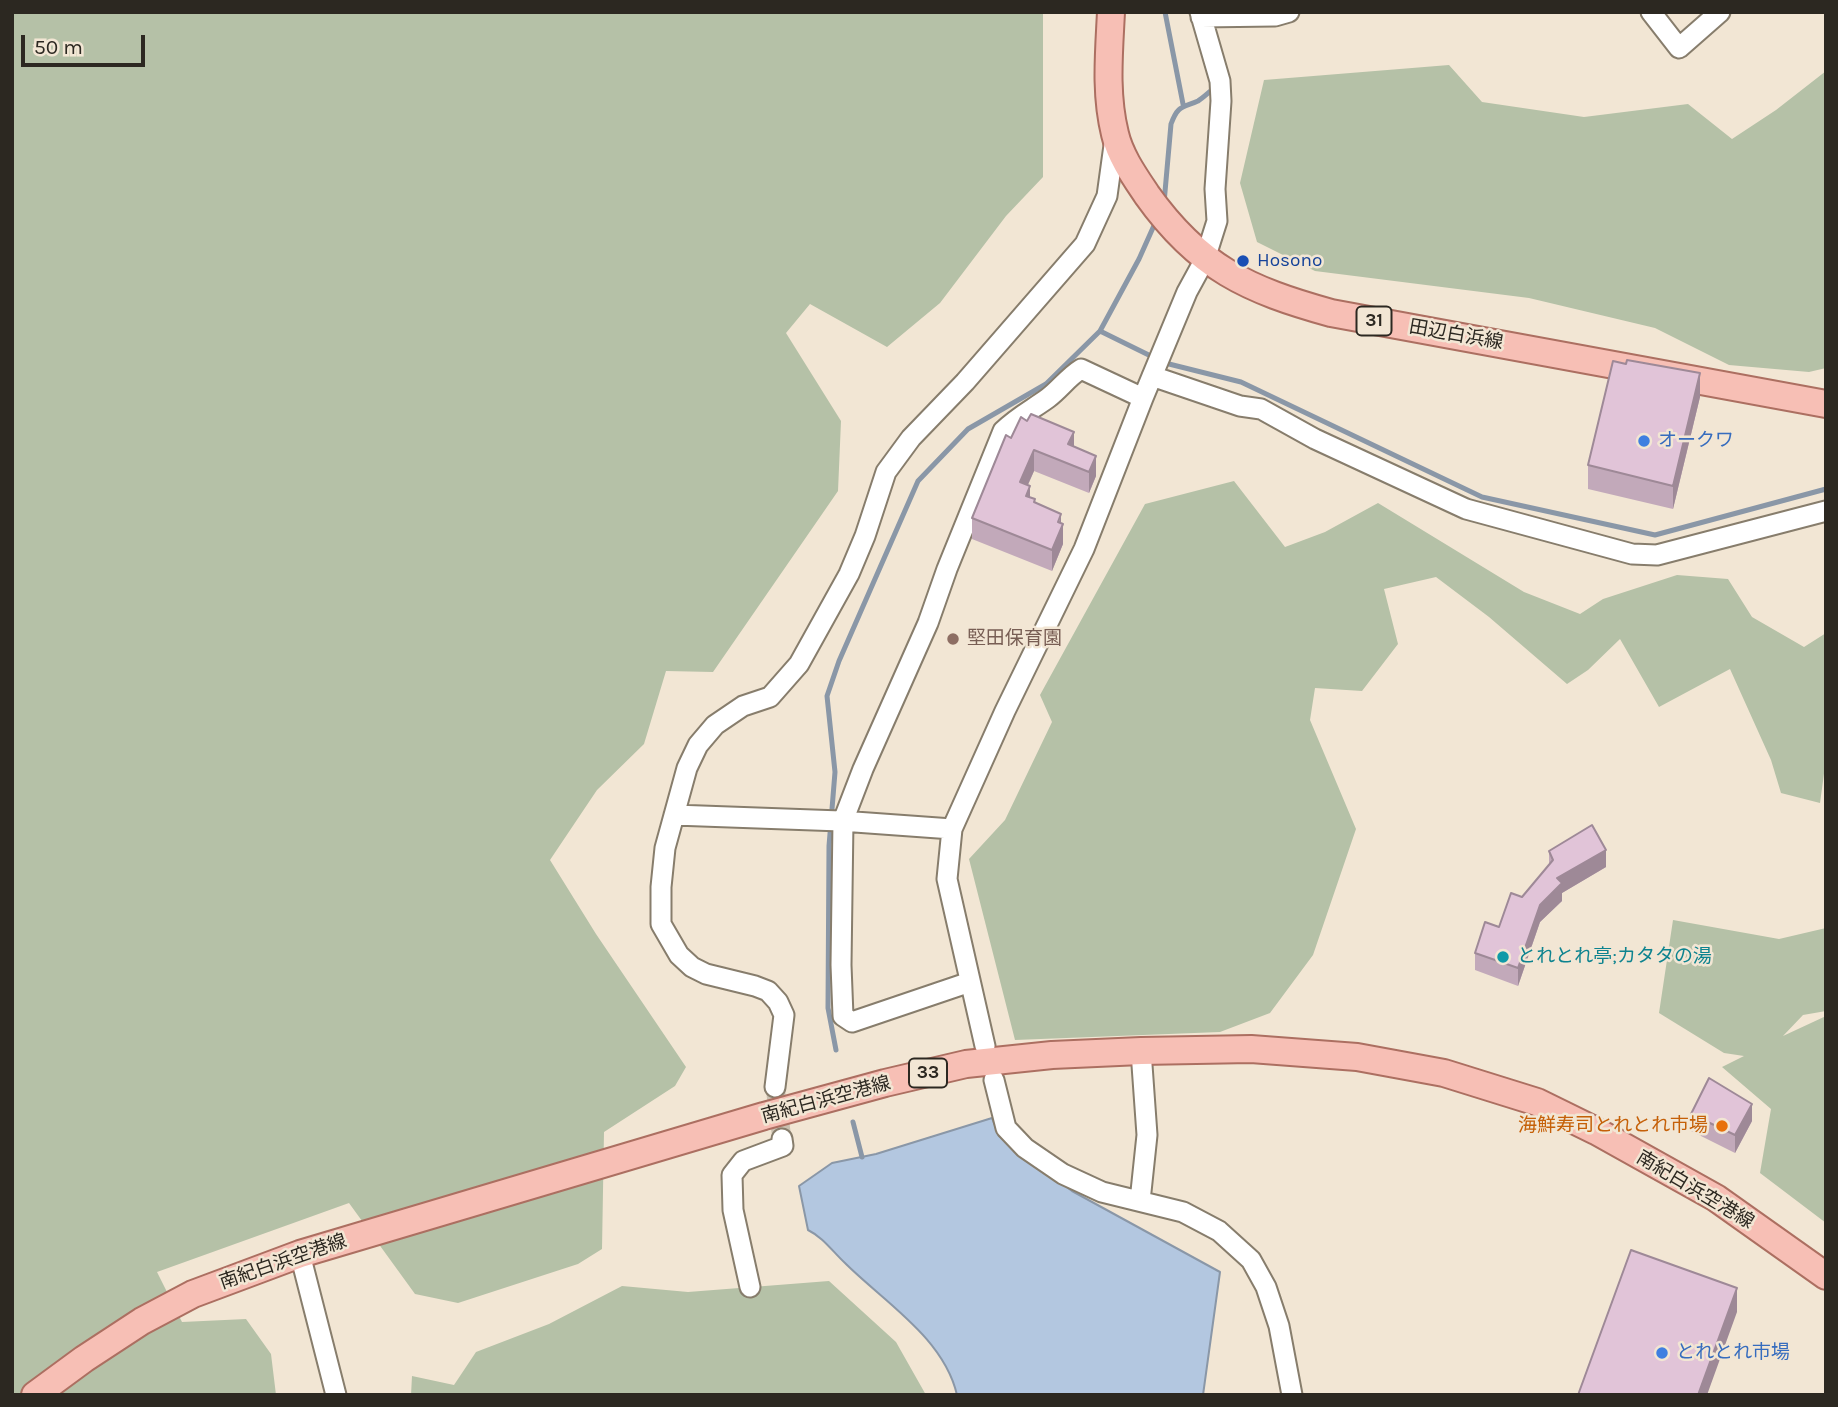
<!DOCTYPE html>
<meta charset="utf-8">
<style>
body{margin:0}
#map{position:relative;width:1838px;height:1407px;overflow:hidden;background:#f2e6d4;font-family:Karla,sans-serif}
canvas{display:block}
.frame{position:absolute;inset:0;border:14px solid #2c2821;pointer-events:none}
.scale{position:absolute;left:21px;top:35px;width:124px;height:32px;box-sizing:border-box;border:4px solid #2c2821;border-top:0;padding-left:9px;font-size:21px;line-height:24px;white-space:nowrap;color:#2c2821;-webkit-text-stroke:5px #f2e6d4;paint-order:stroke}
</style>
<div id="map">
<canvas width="1838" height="1407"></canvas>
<div class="frame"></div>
<div class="scale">50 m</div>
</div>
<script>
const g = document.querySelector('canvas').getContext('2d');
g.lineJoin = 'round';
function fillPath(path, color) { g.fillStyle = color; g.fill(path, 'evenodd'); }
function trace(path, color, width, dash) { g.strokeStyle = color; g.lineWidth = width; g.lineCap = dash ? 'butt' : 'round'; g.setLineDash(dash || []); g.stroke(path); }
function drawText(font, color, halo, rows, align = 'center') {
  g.font = font + ' Karla,"Noto Sans JP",sans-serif'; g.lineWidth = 5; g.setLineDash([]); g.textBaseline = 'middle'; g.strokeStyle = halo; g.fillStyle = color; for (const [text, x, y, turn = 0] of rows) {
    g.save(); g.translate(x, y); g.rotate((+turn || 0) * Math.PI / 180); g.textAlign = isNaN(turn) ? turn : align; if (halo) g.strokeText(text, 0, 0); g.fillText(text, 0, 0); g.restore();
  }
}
const green = new Path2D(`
 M 12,12 L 1043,12 L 1043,177 L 1006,216 L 940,303 L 887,347 L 810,304 L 786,333 L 841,421 L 838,491 L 713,672 L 666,671 L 644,744 L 597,790 L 550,860 L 596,934 L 686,1067 L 675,1086 L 604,1132 L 602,1249 L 578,1264 L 458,1303 L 415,1294 L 349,1203 L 157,1272 L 182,1322 L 246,1319 L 271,1354 L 276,1395 L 12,1395 Z
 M 1449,65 L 1482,102 L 1584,117 L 1688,104 L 1732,139 L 1776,110 L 1826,71 L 1826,368 L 1809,372 L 1729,365 L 1655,328 L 1529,298 L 1315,271 L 1257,242 L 1240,183 L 1264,80 Z
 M 1234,481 L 1285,547 L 1325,532 L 1378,503 L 1524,592 L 1580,614 L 1603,599 L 1677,575 L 1728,579 L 1752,617 L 1804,647 L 1826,633 L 1826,759 L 1820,803 L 1781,793 L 1771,760 L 1730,669 L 1659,707 L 1620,639 L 1588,670 L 1567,684 L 1489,617 L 1436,577 L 1384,589 L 1398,644 L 1362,691 L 1315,688 L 1310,720 L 1356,829 L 1313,955 L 1270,1013 L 1220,1032 L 1015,1040 L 969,859 L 1005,820 L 1052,722 L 1040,695 L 1145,504 Z
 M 1673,920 L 1779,939 L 1826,928 L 1826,1011 L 1803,1015 L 1783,1036 L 1826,1016 L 1826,1223 L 1760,1173 L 1771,1109 L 1722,1067 L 1744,1056 L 1724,1053 L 1659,1013 Z
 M 829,1281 L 896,1342 L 926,1395 L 411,1395 L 412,1376 L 454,1385 L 476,1352 L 549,1324 L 622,1286 L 688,1292 Z`);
const water = new Path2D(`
 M 992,1118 L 999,1136 L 1072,1191 L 1220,1272 L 1203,1395 L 957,1395 C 944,1338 884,1302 845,1263 C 832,1251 824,1238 808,1230 L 799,1186 L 832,1163 L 876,1154 Z`);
const stream = new Path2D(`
 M 1165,12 L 1183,104
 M 1164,203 L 1171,124 C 1178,105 1182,108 1198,101 C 1203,98 1208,93 1213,89
 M 1100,331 L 1139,259 L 1156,221
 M 836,1050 L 828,1008 L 829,846 L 835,772 L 827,696 L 839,661 L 918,481 L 968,429 L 1046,384 L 1100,331 L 1165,363 L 1241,382 L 1482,497 L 1655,535 L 1826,489
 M 853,1122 L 862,1157`);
const minorTunnel = new Path2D(`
 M 775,1087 L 782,1139`);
const minor = new Path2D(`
 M 1651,12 L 1679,48 L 1720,12
 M 1201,17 L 1275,16 L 1289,12
 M 1152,376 L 1240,406 L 1261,409 L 1315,439 L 1466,509 L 1632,554 L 1657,555 L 1826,511
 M 674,815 L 841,821 L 952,829
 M 970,982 L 852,1022 L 843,1016 L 841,965 L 843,821 L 863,769 L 928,623 L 947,569 L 1003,431 C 1017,417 1033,409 1048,398 C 1060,389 1068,377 1081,369 L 1143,398
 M 985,1046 L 947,879 L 952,829 L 1005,711 L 1084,549 L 1143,398 L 1187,292 L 1205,259 L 1217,221 L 1215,189 L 1221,101 L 1220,81 L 1200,12
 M 994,1080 L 1006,1128 L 1025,1148 L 1063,1174 L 1102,1192 L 1183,1212 L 1219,1231 L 1251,1260 L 1266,1287 L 1279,1326 L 1292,1395
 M 775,1087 L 784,1015 L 778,1002 L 768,991 L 755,986 L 706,974 L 692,967 L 679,955 L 661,924 L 661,887 L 665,848 L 687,768 L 698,745 L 715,725 L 743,706 L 770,697 L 799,664 L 849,574 L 865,536 L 886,472 L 911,438 L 965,382 L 1085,244 L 1107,196 L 1115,138
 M 1140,1201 L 1147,1135 L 1141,1051
 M 300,1254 L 336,1395
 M 750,1287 L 733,1210 L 732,1175 L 743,1161 L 783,1146 L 782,1139`);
const major = new Path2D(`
 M 1111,12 C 1109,53 1105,94 1115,134 C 1120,156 1135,177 1147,195 C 1199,268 1248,290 1331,313 L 1826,404
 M 35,1395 L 84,1359 L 142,1321 L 193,1294 L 300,1254 L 764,1116 L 885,1083 L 966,1064 L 1052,1055 L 1141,1051 L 1251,1049 L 1357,1057 L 1444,1073 L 1537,1102 L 1596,1131 L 1716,1198 L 1826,1276`);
const wall = new Path2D(`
 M 1626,364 L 1700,397 L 1673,509 L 1588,489 L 1588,465 Z
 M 1011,438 L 1074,447 L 1096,476 L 1089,493 L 1034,471 L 1028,485 L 1030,497 L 1061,523 L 1063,544 L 1052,571 L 972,539 L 972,518 Z
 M 1549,851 L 1606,867 L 1562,893 L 1562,901 L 1540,922 L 1518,986 L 1475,970 L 1475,953 L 1499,927 L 1549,865 Z
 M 1691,1114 L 1752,1121 L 1735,1153 L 1691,1131 Z`);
const shadedWall = new Path2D(`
 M 1700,373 L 1700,397 L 1673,509 L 1673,486 Z
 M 1074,432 L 1074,452 L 1068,465 L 1068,444 Z
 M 1034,450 L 1034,471 L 1020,502 L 1020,482 Z
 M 1096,456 L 1096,476 L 1089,493 L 1089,472 Z
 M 1030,486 L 1030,507 L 1026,496 Z
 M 1061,514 L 1061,529 L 1063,524 L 1063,544 L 1052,571 L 1052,550 Z
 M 1606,850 L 1606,867 L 1562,893 L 1562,901 L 1540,922 L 1518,986 L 1518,968 L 1540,905 L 1557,878 Z
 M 1752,1104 L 1752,1121 L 1735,1153 L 1735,1135 Z
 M 1737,1288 L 1737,1312 L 1707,1395 L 1698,1395 Z`);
const building = new Path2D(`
 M 1627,360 L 1700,373 L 1673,486 L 1588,465 L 1613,361 L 1626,364 Z
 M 1031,414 L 1074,432 L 1068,444 L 1096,456 L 1089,472 L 1034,450 L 1020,482 L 1030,486 L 1026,496 L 1035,499 L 1034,502 L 1061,514 L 1058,522 L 1063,524 L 1052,550 L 972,518 L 1006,435 L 1011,438 L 1021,417 L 1027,421 Z
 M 1592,825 L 1606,850 L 1557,878 L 1562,883 L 1540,905 L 1518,968 L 1475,953 L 1485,922 L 1499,927 L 1511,893 L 1522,897 L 1553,860 L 1549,851 Z
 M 1709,1078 L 1752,1104 L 1735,1135 L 1691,1114 Z
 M 1631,1250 L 1737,1288 L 1698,1395 L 1578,1395 Z`);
const markers = [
 [1243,261,7,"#1a4fb4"],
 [1644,441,7,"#3f7fe0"],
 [953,639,7,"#8d6e63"],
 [1503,957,7,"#0f9aa8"],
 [1722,1126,7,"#e8710a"],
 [1662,1353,7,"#3f7fe0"]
];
const shields = [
 [1374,321,35],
 [928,1073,38]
];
const shieldNames = [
 ["31",1374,321],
 ["33",928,1073]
];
const transitNames = [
 ["Hosono",1257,261]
];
const streetNames = [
 ["田辺白浜線",1456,335,10],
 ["南紀白浜空港線",826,1100,-15],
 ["南紀白浜空港線",1695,1190,31],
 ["南紀白浜空港線",283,1262,-19]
];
const shopNames = [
 ["オークワ",1658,441],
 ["とれとれ市場",1676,1353]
];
const educationNames = [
 ["堅田保育園",967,639]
];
const cultureNames = [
 ["とれとれ亭;カタタの湯",1517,957]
];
const foodNames = [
 ["海鮮寿司とれとれ市場",1708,1126]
];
fillPath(green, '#b5c1a7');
fillPath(water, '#b3c7e0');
trace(water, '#8a97a7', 2);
trace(stream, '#8a97a7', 5);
trace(minorTunnel, '#cac0b0', 19, [19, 10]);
trace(minor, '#877d6c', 23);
trace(major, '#ac6f61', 30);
trace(minor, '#fff', 19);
trace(major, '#f7bfb5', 26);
fillPath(wall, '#c2a9ba');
fillPath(shadedWall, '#9e8997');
fillPath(building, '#e1c4d8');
trace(building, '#9e8997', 2);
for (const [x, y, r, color] of markers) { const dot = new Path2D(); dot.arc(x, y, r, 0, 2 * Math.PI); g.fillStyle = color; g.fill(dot); trace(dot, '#f2e6d4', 2.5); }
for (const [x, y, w] of shields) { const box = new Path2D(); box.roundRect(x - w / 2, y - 14.5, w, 29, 5); g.fillStyle = '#f2e6d4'; g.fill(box); trace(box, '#2c2821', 2); }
drawText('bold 18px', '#2c2821', null, shieldNames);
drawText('19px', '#164399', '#f2e6d4', transitNames, 'left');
drawText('19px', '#2c2821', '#f2e6d4', streetNames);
drawText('19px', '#366cbe', '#f2e6d4', shopNames, 'left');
drawText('19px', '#785e54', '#f2e6d4', educationNames, 'left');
drawText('19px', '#0d838f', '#f2e6d4', cultureNames, 'left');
drawText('19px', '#c56008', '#f2e6d4', foodNames, 'right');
</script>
